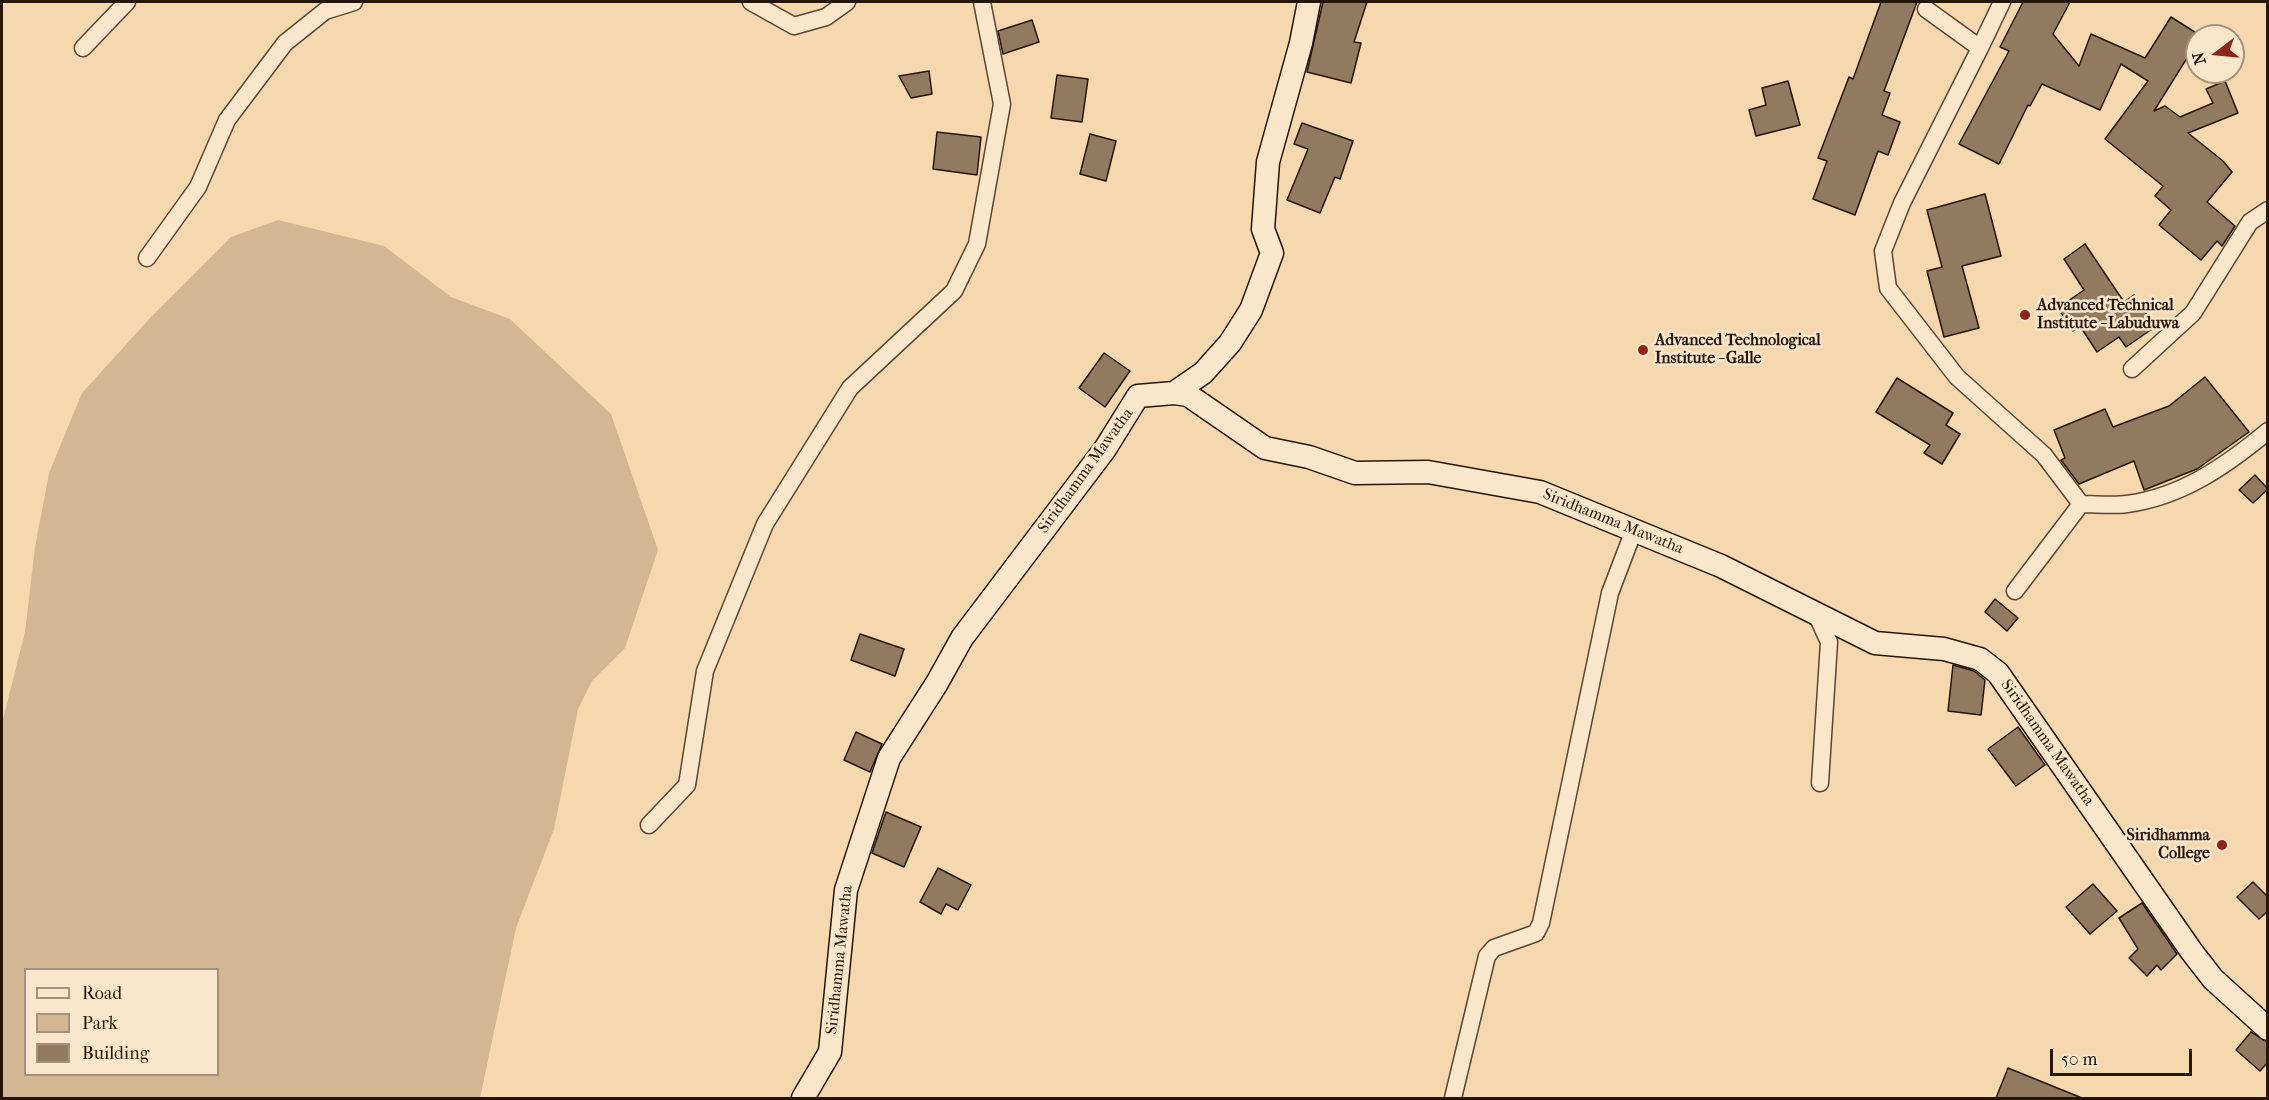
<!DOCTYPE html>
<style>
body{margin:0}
#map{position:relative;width:2269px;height:1100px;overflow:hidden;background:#f6d8af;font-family:"IM FELL French Canon",serif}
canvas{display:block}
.frame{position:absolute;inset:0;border:3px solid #26150a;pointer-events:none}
.legend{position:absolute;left:24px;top:968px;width:195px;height:108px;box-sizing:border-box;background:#f9e6cb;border:2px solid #a5927e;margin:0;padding:8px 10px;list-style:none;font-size:18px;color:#26150a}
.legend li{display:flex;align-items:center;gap:12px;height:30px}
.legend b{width:30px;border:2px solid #a5927e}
.north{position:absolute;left:2185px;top:24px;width:60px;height:60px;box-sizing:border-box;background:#f9e6cb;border:2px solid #a5927e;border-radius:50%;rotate:254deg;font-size:16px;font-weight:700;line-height:24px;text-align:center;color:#26150a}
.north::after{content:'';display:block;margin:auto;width:21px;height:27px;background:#8f2418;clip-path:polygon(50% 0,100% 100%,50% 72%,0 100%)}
.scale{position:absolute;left:2050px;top:1049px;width:142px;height:27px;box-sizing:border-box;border:3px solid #26150a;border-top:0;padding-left:8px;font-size:18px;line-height:21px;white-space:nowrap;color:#26150a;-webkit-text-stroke:4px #f9e6cb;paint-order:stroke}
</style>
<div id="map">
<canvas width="2269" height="1100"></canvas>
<div class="frame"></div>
<ul class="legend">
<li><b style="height:8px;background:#f9e6cb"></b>Road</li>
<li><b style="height:16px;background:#d3b793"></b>Park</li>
<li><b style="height:16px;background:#927a60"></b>Building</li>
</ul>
<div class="north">N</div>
<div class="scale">50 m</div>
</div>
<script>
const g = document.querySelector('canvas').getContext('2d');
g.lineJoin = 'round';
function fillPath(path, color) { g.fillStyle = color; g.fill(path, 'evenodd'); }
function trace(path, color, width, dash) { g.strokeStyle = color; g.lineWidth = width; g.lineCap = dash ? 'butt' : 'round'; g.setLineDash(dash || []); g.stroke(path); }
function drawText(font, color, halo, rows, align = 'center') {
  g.font = font + ' "IM FELL French Canon",serif'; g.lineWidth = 5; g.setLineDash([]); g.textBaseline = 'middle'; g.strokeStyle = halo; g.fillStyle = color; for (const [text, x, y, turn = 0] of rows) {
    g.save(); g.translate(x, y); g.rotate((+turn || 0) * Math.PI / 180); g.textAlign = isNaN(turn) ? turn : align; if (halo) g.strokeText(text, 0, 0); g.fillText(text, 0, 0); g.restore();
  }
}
const green = new Path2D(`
 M 278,220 L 384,246 L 451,297 L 510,319 L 611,414 L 658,550 L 625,648 L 592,681 L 578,709 L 554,829 L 516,928 L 480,1098 L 2,1098 L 2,723 L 25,632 L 35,547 L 49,473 L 82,393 L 151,317 L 231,237 ZM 26,970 L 218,970 L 218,1074 L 26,1074 Z`);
const building = new Path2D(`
 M 1323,2 L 1367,2 L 1354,42 L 1361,43 L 1351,83 L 1307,72 Z
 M 1881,2 L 1917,2 L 1884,91 L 1890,93 L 1882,115 L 1900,122 L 1888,155 L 1878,151 L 1855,215 L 1813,199 L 1827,161 L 1818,158 L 1849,77 L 1853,79 Z
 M 2023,2 L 2070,2 L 2053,34 L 2079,66 L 2091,34 L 2145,58 L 2171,17 L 2201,36 L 2197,36 L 2197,42 L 2154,111 L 2165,106 L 2180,117 L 2213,103 L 2206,89 L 2225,81 L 2238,113 L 2188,133 L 2223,161 L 2232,172 L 2207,202 L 2235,226 L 2222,246 L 2217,241 L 2201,260 L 2159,225 L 2171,210 L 2155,196 L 2163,186 L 2105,139 L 2148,81 L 2121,64 L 2100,110 L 2042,84 L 2030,106 L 2028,105 L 1999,164 L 1959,144 L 2009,51 L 2000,47 Z
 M 1032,20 L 1039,42 L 1003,54 L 998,31 Z
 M 929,71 L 932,94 L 911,98 L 899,76 Z
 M 1057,75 L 1088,79 L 1082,122 L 1051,118 Z
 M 1788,81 L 1800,125 L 1756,136 L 1749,110 L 1766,105 L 1762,88 Z
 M 1302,123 L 1353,141 L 1340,179 L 1335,177 L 1320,213 L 1287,200 L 1308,149 L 1294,144 Z
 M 937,132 L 981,137 L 977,175 L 933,169 Z
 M 1090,134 L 1116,141 L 1106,181 L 1080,174 Z
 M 1985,194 L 2001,256 L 1962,266 L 1979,328 L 1944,337 L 1927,271 L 1942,267 L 1927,210 Z
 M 2085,244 L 2124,302 L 2134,295 L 2155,327 L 2126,347 L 2119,337 L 2097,352 L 2080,326 L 2073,331 L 2058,308 L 2084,290 L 2064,259 Z
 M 1104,353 L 1130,371 L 1105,407 L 1079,388 Z
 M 2205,377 L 2249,432 L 2197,469 L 2144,490 L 2134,461 L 2079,484 L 2061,460 L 2065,458 L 2054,430 L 2105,409 L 2113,427 L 2169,406 Z
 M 1897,378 L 1953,413 L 1946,425 L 1960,434 L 1942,464 L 1924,453 L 1930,445 L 1876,412 Z
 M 2255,475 L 2268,489 L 2253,503 L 2239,490 Z
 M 1995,599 L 2018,618 L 2007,631 L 1985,612 Z
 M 860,634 L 904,649 L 895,676 L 851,660 Z
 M 1953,665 L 1974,671 L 1985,680 L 1981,715 L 1948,711 Z
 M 2018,727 L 2045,765 L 2016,786 L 1988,749 Z
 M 856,732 L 882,744 L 870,772 L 844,760 Z
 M 886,812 L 921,827 L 904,867 L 872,853 Z
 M 938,868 L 971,885 L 958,910 L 946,904 L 941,914 L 920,902 Z
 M 2253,882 L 2268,897 L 2268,911 L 2259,919 L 2237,897 Z
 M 2093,884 L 2117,911 L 2090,934 L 2066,907 Z
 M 2142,903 L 2177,954 L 2161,970 L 2157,965 L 2147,976 L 2129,958 L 2138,949 L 2119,918 Z
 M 2251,1032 L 2268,1042 L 2268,1062 L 2260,1071 L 2236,1050 Z
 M 2008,1068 L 2082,1098 L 1996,1098 Z`);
const street = new Path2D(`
 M 751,2 L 794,26 L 826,17 L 847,2
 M 1926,9 L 1980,48 L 2002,2
 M 83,48 L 127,2
 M 1980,48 L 1902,203 L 1883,251 L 1888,288 L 1957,377 L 2044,455 L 2081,504 L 2015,591
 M 147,258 L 198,187 L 227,120 L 285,43 L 325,11 L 354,2
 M 2132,369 L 2193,313 L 2250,222 L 2268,210
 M 2081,504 C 2096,504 2112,506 2127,504 C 2181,497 2226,466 2268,431
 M 1817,616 L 1829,642 L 1820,783
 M 649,825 L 687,785 L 705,671 L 765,524 L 850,388 L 954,291 L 977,244 L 1002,104 L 982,2
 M 1453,1098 L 1487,956 L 1494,948 L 1536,933 L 1541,923 L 1610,593 L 1634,530`);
const secondary = new Path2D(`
 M 1174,393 L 1203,373 L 1230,343 L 1251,310 L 1272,253 L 1263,229 L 1268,162 L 1301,43 L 1309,2
 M 803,1098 L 830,1052 L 846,890 L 889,758 L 937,683 L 962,638 L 1105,449 L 1138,396 L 1174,393 L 1188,395 L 1265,448 L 1309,457 L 1355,473 L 1428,472 L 1540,492 L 1721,566 L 1875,643 L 1944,649 L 1980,659 L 1998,673 L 2192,952 L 2213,979 L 2268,1029`);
const markers = [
 [2025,315,6,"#8f2418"],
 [1643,350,6,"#8f2418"],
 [2222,845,6,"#8f2418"]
];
const poiNames = [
 ["Advanced Technical",2037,306],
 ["Institute - Labuduwa",2037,324],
 ["Advanced Technological",1655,341],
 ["Institute - Galle",1655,359],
 ["Siridhamma",2210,836,"right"],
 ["College",2210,854,"right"]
];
const streetNames = [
 ["Siridhamma Mawatha",1086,471,-54],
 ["Siridhamma Mawatha",1613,522,22],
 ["Siridhamma Mawatha",2047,743,55],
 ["Siridhamma Mawatha",840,960,-84]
];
fillPath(green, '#d3b793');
fillPath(building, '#927a60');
trace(building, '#26150a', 1.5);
trace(street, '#5a4633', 19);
trace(secondary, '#26150a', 25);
trace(street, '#f9e6cb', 16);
trace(secondary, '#f9e6cb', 22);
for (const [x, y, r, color] of markers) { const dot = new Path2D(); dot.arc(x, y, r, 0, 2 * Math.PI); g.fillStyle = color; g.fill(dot); trace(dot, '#f9e6cb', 2); }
drawText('bold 16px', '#26150a', '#f9e6cb', poiNames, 'left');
drawText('16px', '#26150a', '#f9e6cb', streetNames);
</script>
